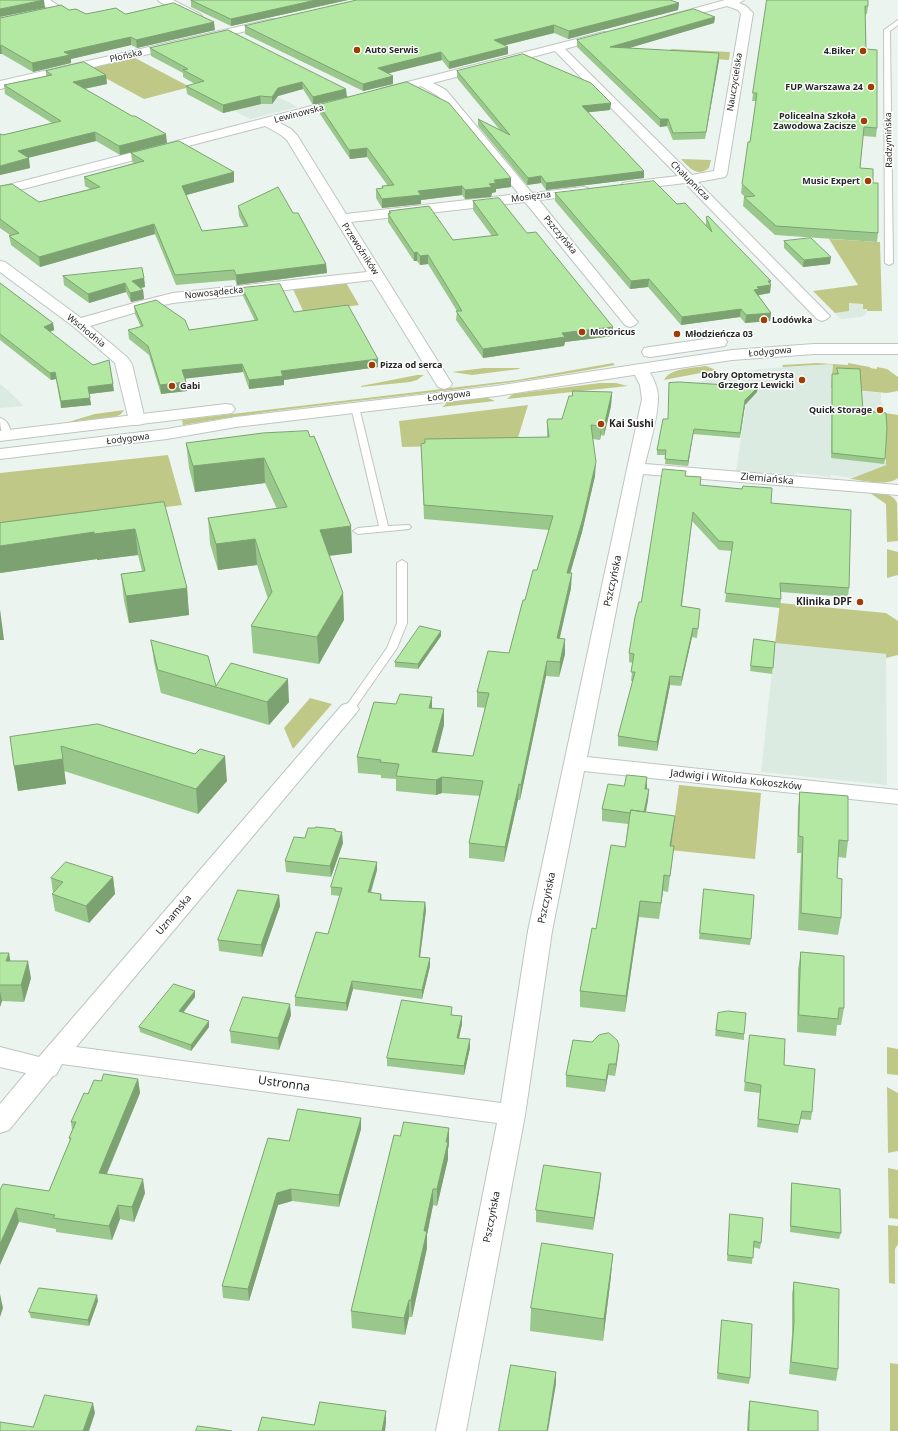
<!DOCTYPE html>
<meta charset="utf-8">
<style>
body{margin:0}
canvas{display:block;background:#ecf4f0}
</style>
<canvas width="898" height="1431"></canvas>
<script>
const g = document.querySelector('canvas').getContext('2d');
g.lineJoin = 'round';
function fillPath(path, color) { g.fillStyle = color; g.fill(path, 'evenodd'); }
function trace(path, color, width, dash) { g.strokeStyle = color; g.lineWidth = width; g.lineCap = dash ? 'butt' : 'round'; g.setLineDash(dash || []); g.stroke(path); }
function drawText(font, color, halo, rows, align = 'center') {
  g.font = font + ' "Noto Sans",sans-serif'; g.lineWidth = 3; g.setLineDash([]); g.textBaseline = 'middle'; g.strokeStyle = halo; g.fillStyle = color; for (const [text, x, y, turn = 0] of rows) {
    g.save(); g.translate(x, y); g.rotate((+turn || 0) * Math.PI / 180); g.textAlign = isNaN(turn) ? turn : align; if (halo) g.strokeText(text, 0, 0); g.fillText(text, 0, 0); g.restore();
  }
}
const built = new Path2D(`
 M 238,76 L 298,107 L 250,119 L 190,87 Z
 M 849,303 L 863,304 L 867,312 L 862,317 L 841,319 L 835,313 L 849,311 Z
 M 833,364 L 832,388 L 881,393 L 881,401 L 884,406 L 886,465 L 852,478 L 831,475 L 830,477 L 798,473 L 794,475 L 736,471 L 746,404 L 680,386 L 758,369 Z
 M 0,384 L 11,393 L 24,406 L 0,408 Z
 M 775,643 L 886,654 L 887,785 L 761,772 Z`);
const green = new Path2D(`
 M 672,49 L 730,52 L 729,60 L 654,56 Z
 M 135,58 L 190,87 L 144,99 L 87,68 Z
 M 681,159 L 711,160 L 709,168 C 697,178 689,167 681,159 Z
 M 829,239 L 880,242 L 882,311 L 867,311 L 867,309 L 863,309 L 863,304 L 849,303 L 849,311 L 835,313 L 813,291 L 858,285 Z
 M 345,281 L 359,305 L 304,313 L 292,287 Z
 M 613,363 L 615,365 C 472,393 327,400 183,425 L 182,420 L 517,380 Z
 M 817,363 L 848,365 L 848,363 L 870,367 L 870,368 L 877,369 L 877,367 L 887,369 L 898,377 L 898,391 L 887,393 L 831,388 L 833,364 L 783,367 L 782,365 Z
 M 706,366 L 716,370 L 664,380 C 670,368 693,368 706,366 Z
 M 484,368 L 520,368 L 519,369 L 472,375 L 452,372 Z
 M 417,375 L 424,375 L 417,380 L 410,382 L 361,387 L 361,386 Z
 M 600,383 L 616,383 L 628,386 L 507,399 L 513,394 Z
 M 482,398 L 488,398 L 495,401 L 442,407 L 448,402 Z
 M 528,405 L 516,444 L 402,447 L 399,421 Z
 M 124,410 L 121,414 L 115,417 L 68,422 L 95,414 Z
 M 885,413 L 898,415 L 898,478 C 886,487 864,480 850,479 L 886,465 Z
 M 168,455 L 182,505 L 0,528 L 0,473 Z
 M 816,488 L 887,494 C 891,496 895,498 897,503 L 898,541 L 887,542 L 886,504 L 870,493 L 813,489 Z
 M 887,549 L 898,552 L 898,575 L 887,578 Z
 M 780,603 L 886,613 L 898,621 L 898,655 L 886,658 L 886,654 L 775,643 Z
 M 310,698 L 332,704 L 293,749 L 284,728 Z
 M 679,785 L 761,793 L 755,859 L 670,850 Z
 M 887,1047 L 898,1049 L 898,1075 L 887,1074 Z
 M 887,1087 L 898,1093 L 898,1151 L 888,1153 Z
 M 888,1168 L 898,1170 L 898,1219 L 889,1218 Z
 M 888,1225 L 898,1226 L 898,1244 L 895,1249 L 895,1284 L 889,1283 Z
 M 890,1363 L 898,1364 L 898,1431 L 890,1431 Z`);
const service = new Path2D(`
 M 898,20 L 898,25 L 890,31 L 893,263 L 889,265 L 885,263 L 884,30 Z
 M 355,404 L 359,407 L 388,526 L 409,525 L 411,527 L 409,529 L 358,534 L 353,531 L 358,528 L 379,526 L 351,407 Z
 M 0,418 C 8,420 10,428 12,435 L 11,437 L 8,438 C 1,436 0,425 0,418 Z
 M 402,560 L 407,563 L 407,623 L 397,648 L 353,711 L 345,711 L 344,709 L 387,648 L 397,623 L 397,563 Z`);
const minor = new Path2D(`
 M 36,0 L 50,0 L 65,10 L 59,13 L 0,25 L 0,19 L 49,9 Z
 M 158,0 L 173,0 L 200,14 L 202,16 L 196,19 L 192,18 L 160,2 Z
 M 725,0 L 744,0 L 739,3 L 746,6 L 753,13 L 727,174 L 725,177 L 698,182 L 827,313 L 830,316 L 827,319 L 822,321 L 817,319 L 685,183 L 628,190 L 623,189 L 621,186 L 623,183 L 628,182 L 678,176 L 555,51 L 433,83 L 446,90 L 532,193 L 583,187 L 588,188 L 590,191 L 588,194 L 583,195 L 539,200 L 635,319 L 638,322 L 635,325 L 630,327 L 625,325 L 525,202 L 351,222 L 452,384 L 450,387 L 444,389 L 438,387 L 372,280 L 173,303 L 150,308 L 90,326 L 127,357 L 132,364 L 145,420 L 143,424 L 137,425 L 131,424 L 129,420 L 115,363 L 74,327 L 0,272 L 0,261 L 5,262 L 81,318 L 141,301 L 173,293 L 367,272 L 287,140 L 281,135 L 265,126 L 0,195 L 0,187 L 346,97 L 350,98 L 352,101 L 350,104 L 278,122 L 291,129 L 297,135 L 346,214 L 519,194 L 438,96 L 421,86 L 384,96 L 380,95 L 378,92 L 380,89 L 604,32 L 608,33 L 610,35 L 608,37 L 565,49 L 692,175 L 714,171 L 741,14 L 738,10 L 727,6 L 671,21 L 665,18 L 667,16 Z
 M 272,19 L 276,20 L 278,22 L 276,24 L 0,89 L 0,81 Z
 M 640,364 L 646,366 C 652,375 659,388 658,400 C 657,421 650,443 645,464 L 898,485 L 898,495 L 643,474 L 587,757 L 898,790 L 898,804 L 584,771 L 552,931 L 525,1115 L 466,1431 L 436,1431 L 497,1123 L 62,1064 L 56,1075 L 53,1076 L 9,1130 L 0,1133 L 0,1104 L 26,1073 L 0,1067 L 0,1047 L 39,1057 L 342,705 L 349,703 L 356,705 L 359,709 L 356,713 L 76,1047 L 501,1103 L 528,931 L 642,399 L 640,385 L 632,369 L 634,366 Z`);
const secondary = new Path2D(`
 M 719,337 L 725,338 L 727,342 L 725,346 L 650,357 L 644,356 L 642,352 L 644,348 L 650,347 Z
 M 814,344 L 898,344 L 898,354 L 814,354 L 732,360 L 496,396 L 236,427 L 167,439 L 0,459 L 0,449 L 167,429 L 236,417 L 496,386 L 732,350 Z
 M 226,404 L 232,405 L 235,409 L 232,413 L 0,441 L 0,431 Z`);
const wall = new Path2D(`
 M 190,0 L 348,0 L 231,26 L 191,7 L 191,0 Z
 M 767,0 L 868,6 L 867,14 L 865,14 L 866,49 L 877,128 L 876,137 L 863,136 L 860,168 L 873,183 L 878,233 L 877,242 L 775,235 L 743,206 L 744,197 L 745,197 L 741,193 L 742,184 L 750,142 L 756,101 L 752,101 L 753,93 Z
 M 672,1 L 679,3 L 678,10 L 568,39 L 554,33 L 505,45 L 508,54 L 449,69 L 442,60 L 388,73 L 393,84 L 363,91 L 245,34 L 245,26 Z
 M 69,10 L 86,14 L 125,14 L 215,30 L 137,48 L 131,45 L 71,59 L 71,63 L 33,72 L 2,54 L 0,54 L 0,18 Z
 M 715,17 L 714,23 L 629,48 L 719,60 L 705,139 L 673,140 L 667,126 L 660,127 L 577,47 L 577,40 Z
 M 228,30 L 347,97 L 313,105 L 303,89 L 278,96 L 272,104 L 261,104 L 223,113 L 187,94 L 186,86 L 195,84 L 183,77 L 183,73 L 151,56 L 150,48 Z
 M 46,71 L 106,75 L 107,84 L 84,89 L 167,143 L 120,155 L 96,141 L 28,158 L 30,168 L 0,175 L 0,134 L 3,135 L 52,123 L 5,94 L 4,85 L 46,76 Z
 M 457,71 L 611,103 L 610,110 L 588,112 L 644,171 L 644,178 L 546,190 L 541,183 L 527,185 L 478,126 L 478,119 L 500,130 L 457,78 Z
 M 319,105 L 511,187 L 496,189 L 496,192 L 492,193 L 491,197 L 465,199 L 462,195 L 421,200 L 421,204 L 382,208 L 376,198 L 376,189 L 382,189 L 382,186 L 388,186 L 367,157 L 350,159 L 320,114 Z
 M 131,153 L 234,182 L 186,195 L 202,231 L 244,226 L 239,216 L 238,206 L 293,213 L 326,264 L 327,273 L 237,285 L 235,280 L 176,285 L 155,234 L 40,267 L 11,245 L 9,236 L 10,235 L 0,228 L 0,186 L 39,202 L 90,189 L 85,186 L 84,177 L 134,163 L 132,162 Z
 M 555,193 L 677,204 L 706,225 L 706,217 L 770,284 L 770,293 L 759,295 L 759,296 L 771,313 L 770,321 L 745,323 L 740,317 L 681,325 L 648,287 L 630,289 L 555,201 Z
 M 473,201 L 527,233 L 613,327 L 613,336 L 565,342 L 564,346 L 483,358 L 456,320 L 457,311 L 428,264 L 420,265 L 417,261 L 414,261 L 388,222 L 388,214 L 389,213 L 389,211 L 453,240 L 492,236 L 473,210 Z
 M 784,241 L 830,264 L 803,267 L 784,248 Z
 M 63,276 L 144,278 L 145,287 L 141,288 L 143,290 L 144,299 L 131,302 L 126,292 L 89,303 L 64,285 Z
 M 0,283 L 53,323 L 54,330 L 50,332 L 114,391 L 89,394 L 91,405 L 61,408 L 56,379 L 51,380 L 0,340 Z
 M 242,288 L 294,312 L 378,367 L 284,380 L 284,385 L 249,389 L 243,372 L 185,378 L 186,382 L 187,391 L 161,394 L 149,355 L 129,339 L 128,330 L 141,327 L 135,314 L 134,306 L 189,330 L 255,321 L 243,296 Z
 M 837,368 L 863,411 L 885,459 L 884,464 L 831,458 L 832,379 L 832,374 L 837,374 Z
 M 612,392 L 611,406 L 604,436 L 601,435 L 600,440 L 593,439 L 595,476 L 582,532 L 570,573 L 571,588 L 560,638 L 565,654 L 559,677 L 546,676 L 520,800 L 518,800 L 504,862 L 469,858 L 469,843 L 480,796 L 442,793 L 436,795 L 396,791 L 396,779 L 381,778 L 381,775 L 358,773 L 357,757 L 396,704 L 432,697 L 432,708 L 444,709 L 444,725 L 437,753 L 473,756 L 485,708 L 477,707 L 477,692 L 509,653 L 525,600 L 537,570 L 549,530 L 424,519 L 421,444 L 547,437 L 547,421 L 562,419 L 572,396 Z
 M 757,392 L 745,405 L 740,438 L 693,434 L 688,466 L 665,464 L 666,455 L 657,455 L 657,450 Z
 M 263,433 L 351,526 L 352,553 L 329,555 L 343,593 L 344,620 L 319,664 L 253,653 L 251,626 L 268,599 L 257,565 L 218,570 L 210,544 L 208,518 L 277,509 L 265,483 L 195,492 L 189,468 L 186,443 Z
 M 686,476 L 701,485 L 771,503 L 849,588 L 848,597 L 781,592 L 781,599 L 780,608 L 725,602 L 732,551 L 719,550 L 692,521 L 682,606 L 700,609 L 697,638 L 692,637 L 681,686 L 670,685 L 657,751 L 618,746 L 618,736 L 633,681 L 631,681 L 633,663 L 629,662 L 629,653 L 641,602 Z
 M 164,502 L 187,588 L 189,615 L 129,623 L 124,601 L 121,574 L 142,571 L 138,555 L 97,560 L 97,559 L 0,573 L 0,523 Z
 M 441,631 L 441,636 L 418,669 L 395,667 L 395,662 Z
 M 754,639 L 775,642 L 772,674 L 750,671 Z
 M 151,640 L 216,686 L 289,702 L 269,725 L 161,693 L 154,662 Z
 M 98,724 L 227,781 L 198,814 L 64,771 L 66,784 L 18,791 L 14,766 Z
 M 647,789 L 649,789 L 648,800 L 646,812 L 673,831 L 671,846 L 672,862 L 668,892 L 663,891 L 659,919 L 639,917 L 625,1012 L 580,1007 L 580,991 L 596,929 L 625,847 L 628,824 L 602,821 L 602,809 Z
 M 800,792 L 848,841 L 846,858 L 838,857 L 837,878 L 841,918 L 838,935 L 798,930 L 801,853 L 797,853 L 798,808 Z
 M 315,828 L 335,829 L 336,831 L 343,843 L 331,877 L 286,872 L 285,861 L 305,838 Z
 M 377,862 L 377,870 L 371,893 L 381,894 L 382,900 L 425,902 L 426,910 L 420,957 L 430,958 L 430,966 L 422,999 L 353,989 L 347,1011 L 295,1006 L 295,997 L 328,934 L 340,896 L 331,895 L 331,887 Z
 M 113,877 L 115,894 L 89,923 L 55,911 L 52,894 L 53,893 L 51,878 Z
 M 704,889 L 751,939 L 750,945 L 699,939 Z
 M 279,895 L 280,906 L 262,957 L 219,951 L 218,940 Z
 M 801,952 L 844,1008 L 841,1025 L 837,1025 L 836,1036 L 797,1032 L 798,969 Z
 M 0,953 L 31,978 L 24,1002 L 2,1001 L 0,1007 Z
 M 195,991 L 195,997 L 184,1012 L 209,1027 L 191,1051 L 140,1032 L 139,1027 Z
 M 718,1013 L 744,1034 L 744,1040 L 715,1036 Z
 M 291,1015 L 279,1050 L 231,1043 L 230,1031 Z
 M 452,1015 L 462,1016 L 462,1024 L 459,1038 L 470,1048 L 464,1075 L 387,1066 L 387,1058 Z
 M 592,1042 L 619,1045 L 618,1056 L 615,1076 L 608,1075 L 605,1092 L 566,1087 L 566,1075 Z
 M 749,1043 L 784,1065 L 812,1112 L 811,1120 L 800,1119 L 798,1133 L 757,1127 L 760,1093 L 744,1091 Z
 M 138,1079 L 140,1093 L 107,1174 L 145,1193 L 134,1222 L 120,1219 L 112,1240 L 56,1232 L 56,1229 L 19,1222 L 0,1190 L 49,1191 L 70,1142 L 69,1138 L 72,1130 L 71,1122 L 88,1094 L 101,1081 Z
 M 361,1129 L 339,1207 L 292,1201 L 278,1205 L 249,1301 L 223,1298 L 222,1286 L 289,1141 Z
 M 449,1145 L 448,1149 L 448,1159 L 437,1206 L 433,1205 L 427,1235 L 427,1248 L 412,1317 L 409,1317 L 405,1335 L 352,1328 L 351,1311 Z
 M 792,1183 L 841,1233 L 839,1239 L 790,1232 L 791,1189 Z
 M 600,1185 L 593,1230 L 536,1222 L 536,1210 Z
 M 730,1214 L 761,1243 L 760,1249 L 753,1247 L 752,1264 L 727,1261 Z
 M 611,1276 L 603,1341 L 530,1331 L 531,1308 Z
 M 794,1282 L 838,1369 L 836,1381 L 789,1374 L 792,1334 L 792,1294 Z
 M 98,1301 L 89,1326 L 31,1318 L 29,1312 Z
 M 722,1320 L 750,1378 L 749,1384 L 717,1379 Z
 M 750,1401 L 818,1431 L 747,1431 L 748,1413 Z`);
const shadedWall = new Path2D(`
 M 44,0 L 45,8 L 0,17 L 0,9 Z
 M 316,0 L 348,0 L 231,26 L 231,19 Z
 M 679,3 L 678,10 L 568,39 L 569,31 Z
 M 715,17 L 714,23 L 609,54 L 610,47 Z
 M 214,22 L 215,30 L 137,48 L 136,40 Z
 M 554,25 L 554,33 L 494,48 L 494,40 Z
 M 131,37 L 131,45 L 71,59 L 71,63 L 33,72 L 32,63 L 64,52 Z
 M 1,45 L 2,54 L 0,54 L 0,46 Z
 M 508,47 L 508,54 L 449,69 L 449,62 Z
 M 441,52 L 442,60 L 378,76 L 378,68 Z
 M 719,53 L 719,60 L 705,139 L 706,132 Z
 M 106,75 L 107,84 L 74,91 L 73,82 Z
 M 393,76 L 393,84 L 363,91 L 363,84 Z
 M 302,82 L 303,89 L 278,96 L 272,104 L 272,97 L 278,88 Z
 M 346,89 L 347,97 L 313,105 L 313,97 Z
 M 260,96 L 261,104 L 223,113 L 223,105 Z
 M 611,103 L 610,110 L 582,113 L 582,106 Z
 M 660,119 L 668,119 L 667,126 L 660,127 Z
 M 95,132 L 96,141 L 19,160 L 18,151 Z
 M 166,134 L 167,143 L 120,155 L 119,146 Z
 M 367,148 L 367,157 L 350,159 L 349,150 Z
 M 29,158 L 30,168 L 0,175 L 0,166 Z
 M 644,171 L 644,178 L 546,190 L 546,183 Z
 M 234,172 L 234,182 L 183,196 L 182,186 Z
 M 541,176 L 541,183 L 527,185 L 528,178 Z
 M 511,178 L 511,187 L 496,189 L 496,192 L 492,193 L 491,197 L 465,199 L 465,190 L 489,184 L 494,180 Z
 M 462,186 L 462,195 L 421,200 L 421,204 L 382,208 L 382,199 L 418,191 Z
 M 154,224 L 155,234 L 40,267 L 39,257 Z
 M 417,252 L 417,261 L 414,261 L 414,253 Z
 M 428,255 L 428,264 L 420,265 L 420,256 Z
 M 831,257 L 830,264 L 803,267 L 804,260 Z
 M 326,264 L 327,273 L 237,285 L 236,275 Z
 M 144,278 L 145,287 L 132,290 L 132,281 Z
 M 649,279 L 648,287 L 630,289 L 631,281 Z
 M 768,281 L 771,281 L 770,285 L 771,285 L 770,293 L 759,295 L 759,297 L 754,290 L 757,287 Z
 M 125,283 L 126,292 L 89,303 L 88,294 Z
 M 143,290 L 144,299 L 131,302 L 130,293 Z
 M 741,309 L 740,317 L 681,325 L 682,317 Z
 M 771,313 L 770,321 L 745,323 L 746,315 Z
 M 53,323 L 54,330 L 45,334 L 44,327 Z
 M 613,327 L 613,336 L 565,342 L 564,346 L 483,358 L 483,349 L 562,333 Z
 M 378,359 L 378,367 L 284,380 L 284,385 L 249,389 L 249,380 L 281,371 Z
 M 242,364 L 243,372 L 183,379 L 182,370 Z
 M 55,372 L 56,379 L 51,380 L 50,373 Z
 M 186,382 L 187,391 L 161,394 L 160,385 Z
 M 113,384 L 114,391 L 89,394 L 88,387 Z
 M 758,387 L 757,392 L 745,405 L 740,438 L 745,400 Z
 M 612,392 L 611,406 L 604,436 L 605,422 Z
 M 90,398 L 91,405 L 61,408 L 61,401 Z
 M 602,422 L 601,435 L 600,440 L 601,426 Z
 M 694,429 L 693,434 L 688,466 L 688,461 Z
 M 264,458 L 265,483 L 195,492 L 193,466 Z
 M 596,462 L 595,476 L 582,532 L 566,588 L 567,573 Z
 M 351,526 L 352,553 L 321,557 L 320,530 Z
 M 135,529 L 138,555 L 97,560 L 97,559 L 0,573 L 0,546 L 94,532 Z
 M 255,539 L 257,565 L 218,570 L 216,544 Z
 M 572,573 L 571,588 L 556,653 L 557,638 Z
 M 187,588 L 189,615 L 129,623 L 126,596 Z
 M 343,593 L 344,620 L 319,664 L 317,637 Z
 M 0,609 L 4,640 L 0,640 Z
 M 693,628 L 692,637 L 681,686 L 682,677 Z
 M 441,631 L 441,636 L 418,669 L 418,664 Z
 M 565,639 L 565,654 L 559,677 L 560,662 Z
 M 547,661 L 546,676 L 520,800 L 521,785 Z
 M 670,676 L 670,685 L 657,751 L 657,742 Z
 M 288,679 L 289,702 L 269,725 L 267,702 Z
 M 432,697 L 432,713 L 429,708 Z
 M 444,709 L 444,725 L 433,768 L 432,752 Z
 M 225,756 L 227,781 L 198,814 L 196,789 Z
 M 63,759 L 66,784 L 18,791 L 14,766 Z
 M 442,777 L 442,793 L 436,795 L 436,780 Z
 M 647,777 L 647,789 L 644,800 L 645,789 Z
 M 519,784 L 518,800 L 504,862 L 505,847 Z
 M 649,789 L 648,800 L 643,826 L 644,815 Z
 M 675,816 L 669,861 L 670,846 Z
 M 342,832 L 343,843 L 331,877 L 330,866 Z
 M 377,862 L 377,870 L 368,900 L 368,892 Z
 M 664,875 L 663,891 L 659,919 L 661,903 Z
 M 113,877 L 115,894 L 89,923 L 86,906 Z
 M 279,895 L 280,906 L 262,957 L 261,945 Z
 M 640,901 L 639,917 L 625,1012 L 626,996 Z
 M 425,902 L 426,910 L 419,965 L 419,957 Z
 M 9,953 L 12,970 L 6,961 Z
 M 430,958 L 430,966 L 422,999 L 422,990 Z
 M 28,961 L 31,978 L 24,1002 L 21,985 Z
 M 352,981 L 353,989 L 347,1011 L 346,1003 Z
 M 0,991 L 2,1001 L 0,1007 Z
 M 195,991 L 195,997 L 180,1016 L 179,1011 Z
 M 290,1004 L 291,1015 L 279,1050 L 278,1038 Z
 M 462,1016 L 462,1024 L 457,1046 L 457,1038 Z
 M 209,1021 L 209,1027 L 191,1051 L 191,1045 Z
 M 470,1039 L 470,1048 L 464,1075 L 464,1066 Z
 M 619,1045 L 618,1056 L 615,1076 L 616,1064 Z
 M 609,1064 L 608,1075 L 605,1092 L 606,1080 Z
 M 138,1079 L 140,1093 L 101,1187 L 99,1173 Z
 M 361,1118 L 361,1129 L 339,1207 L 339,1195 Z
 M 449,1128 L 449,1145 L 448,1149 L 448,1159 L 437,1206 L 437,1189 L 446,1142 Z
 M 601,1173 L 600,1185 L 593,1230 L 594,1218 Z
 M 143,1179 L 145,1193 L 134,1222 L 132,1207 Z
 M 291,1189 L 292,1201 L 278,1205 L 249,1301 L 248,1289 L 277,1193 Z
 M 433,1189 L 433,1205 L 427,1235 L 427,1248 L 412,1317 L 411,1300 L 424,1231 Z
 M 118,1205 L 120,1219 L 112,1240 L 109,1226 Z
 M 16,1208 L 19,1222 L 0,1265 L 0,1244 Z
 M 613,1254 L 611,1276 L 603,1341 L 604,1319 Z
 M 0,1294 L 3,1308 L 0,1317 Z
 M 97,1295 L 98,1301 L 89,1326 L 88,1320 Z
 M 409,1300 L 409,1317 L 405,1335 L 404,1318 Z
 M 556,1372 L 556,1384 L 548,1431 L 547,1431 Z
 M 93,1403 L 95,1413 L 89,1431 L 83,1431 Z
 M 386,1411 L 386,1423 L 385,1431 L 382,1431 Z`);
const building = new Path2D(`
 M 0,0 L 44,0 L 0,9 Z
 M 191,0 L 316,0 L 231,19 Z
 M 357,0 L 670,0 L 679,3 L 569,31 L 554,25 L 494,40 L 508,47 L 449,62 L 441,52 L 378,68 L 393,76 L 363,84 L 245,26 Z
 M 767,0 L 868,0 L 868,6 L 865,6 L 866,49 L 877,50 L 877,128 L 864,127 L 860,168 L 873,169 L 873,183 L 878,183 L 878,233 L 776,226 L 744,197 L 755,196 L 742,184 L 748,142 L 750,142 L 757,93 L 753,93 Z
 M 174,3 L 214,22 L 136,40 L 131,37 L 64,52 L 70,55 L 32,63 L 1,45 L 0,46 L 0,18 L 61,5 L 69,10 L 76,9 L 86,14 L 116,8 L 125,14 Z
 M 694,9 L 715,17 L 610,47 L 719,53 L 706,132 L 673,133 L 668,119 L 660,119 L 577,40 Z
 M 228,30 L 346,89 L 313,97 L 302,82 L 278,88 L 272,97 L 260,96 L 223,105 L 186,86 L 204,81 L 183,70 L 188,69 L 150,48 Z
 M 523,54 L 591,83 L 611,103 L 582,106 L 644,171 L 546,183 L 541,176 L 528,178 L 478,119 L 510,135 L 457,71 Z
 M 84,62 L 106,75 L 73,82 L 132,116 L 135,116 L 166,134 L 119,146 L 95,132 L 18,151 L 29,158 L 0,166 L 0,134 L 3,135 L 61,121 L 4,85 L 52,75 L 46,71 Z
 M 407,82 L 449,103 L 511,178 L 494,180 L 496,183 L 489,184 L 492,187 L 465,190 L 462,186 L 418,191 L 421,195 L 382,199 L 376,189 L 383,188 L 382,186 L 394,185 L 367,148 L 349,150 L 319,105 Z
 M 179,141 L 234,172 L 182,186 L 202,231 L 248,226 L 238,206 L 278,187 L 293,213 L 298,213 L 326,264 L 236,275 L 234,270 L 175,275 L 154,224 L 39,257 L 9,236 L 19,233 L 0,219 L 0,186 L 12,184 L 39,202 L 100,187 L 84,177 L 144,161 L 131,153 Z
 M 654,181 L 677,204 L 685,203 L 712,232 L 706,217 L 708,216 L 771,281 L 768,281 L 771,285 L 757,287 L 759,289 L 754,290 L 771,313 L 746,315 L 741,309 L 682,317 L 649,279 L 631,281 L 555,193 Z
 M 499,198 L 527,233 L 536,232 L 613,327 L 562,333 L 565,337 L 483,349 L 456,311 L 462,311 L 428,255 L 420,256 L 417,252 L 414,253 L 388,214 L 391,213 L 389,211 L 429,206 L 453,240 L 498,235 L 473,201 Z
 M 811,238 L 831,257 L 804,260 L 784,241 Z
 M 142,268 L 144,278 L 132,281 L 143,290 L 130,293 L 125,283 L 88,294 L 63,276 Z
 M 0,283 L 53,323 L 44,327 L 93,365 L 109,360 L 113,384 L 88,387 L 90,398 L 61,401 L 55,372 L 50,373 L 0,334 Z
 M 280,284 L 294,312 L 348,305 L 378,359 L 281,371 L 283,376 L 249,380 L 242,364 L 182,370 L 186,382 L 160,385 L 148,346 L 128,330 L 143,326 L 134,306 L 156,300 L 185,320 L 189,330 L 258,320 L 242,288 Z
 M 837,368 L 860,369 L 863,411 L 886,413 L 887,428 L 885,459 L 832,453 L 832,374 L 838,374 Z
 M 680,382 L 758,387 L 745,400 L 740,433 L 694,429 L 688,461 L 665,459 L 666,450 L 657,450 L 663,419 L 668,419 L 669,383 Z
 M 573,391 L 612,392 L 605,422 L 602,422 L 601,426 L 591,425 L 596,462 L 583,518 L 567,573 L 572,573 L 557,638 L 565,639 L 560,662 L 547,661 L 521,785 L 519,784 L 505,847 L 469,843 L 483,781 L 442,777 L 436,780 L 396,776 L 399,764 L 380,762 L 381,760 L 357,757 L 374,702 L 396,704 L 400,694 L 432,697 L 429,708 L 444,709 L 432,752 L 473,756 L 489,693 L 477,692 L 488,651 L 509,653 L 523,600 L 525,600 L 533,570 L 537,570 L 553,516 L 424,505 L 421,444 L 425,443 L 425,439 L 549,437 L 547,421 L 548,419 L 562,419 L 569,396 L 572,396 Z
 M 308,431 L 310,437 L 314,436 L 351,526 L 320,530 L 343,593 L 317,637 L 251,626 L 272,592 L 255,539 L 216,544 L 208,518 L 287,507 L 264,458 L 193,466 L 186,443 L 263,433 Z
 M 663,469 L 686,471 L 685,476 L 701,477 L 700,485 L 742,489 L 743,486 L 772,488 L 771,503 L 851,510 L 849,588 L 780,583 L 781,599 L 725,593 L 733,542 L 719,541 L 693,512 L 681,606 L 700,609 L 698,629 L 693,628 L 682,677 L 670,676 L 657,742 L 618,736 L 635,672 L 631,672 L 634,654 L 629,653 L 635,617 L 639,602 L 641,602 Z
 M 164,502 L 187,588 L 126,596 L 121,574 L 145,571 L 135,529 L 94,534 L 94,532 L 0,546 L 0,523 Z
 M 420,626 L 441,631 L 418,664 L 395,662 Z
 M 754,639 L 775,642 L 773,668 L 751,666 Z
 M 151,640 L 208,656 L 216,686 L 231,663 L 288,679 L 267,702 L 158,670 Z
 M 98,724 L 195,754 L 200,749 L 225,756 L 196,789 L 61,746 L 63,759 L 14,766 L 10,737 Z
 M 627,775 L 647,777 L 645,789 L 649,789 L 644,812 L 631,810 L 630,813 L 602,809 L 608,784 L 624,786 Z
 M 800,792 L 848,796 L 848,841 L 839,840 L 837,878 L 842,879 L 841,918 L 801,913 L 803,837 L 799,836 Z
 M 631,810 L 675,816 L 670,846 L 674,846 L 670,876 L 664,875 L 661,903 L 640,901 L 626,996 L 580,991 L 592,928 L 596,929 L 611,845 L 625,847 Z
 M 316,827 L 335,829 L 335,831 L 342,832 L 330,866 L 285,861 L 294,837 L 305,838 L 308,828 L 315,828 Z
 M 340,858 L 377,862 L 368,892 L 381,894 L 380,900 L 425,902 L 419,957 L 430,958 L 422,990 L 352,981 L 346,1003 L 295,997 L 316,932 L 328,934 L 342,888 L 331,887 Z
 M 66,862 L 113,877 L 86,906 L 52,894 L 63,882 L 51,878 Z
 M 704,889 L 754,895 L 751,939 L 700,933 Z
 M 238,890 L 279,895 L 261,945 L 218,940 Z
 M 801,952 L 844,956 L 844,1008 L 839,1008 L 838,1019 L 799,1015 Z
 M 0,953 L 9,953 L 6,961 L 28,961 L 21,985 L 0,985 Z
 M 174,984 L 195,991 L 179,1011 L 209,1021 L 191,1045 L 139,1027 Z
 M 243,997 L 290,1004 L 278,1038 L 230,1031 Z
 M 402,1000 L 452,1007 L 451,1015 L 462,1016 L 457,1038 L 470,1039 L 464,1066 L 387,1058 Z
 M 728,1011 L 746,1013 L 744,1034 L 716,1030 L 718,1013 Z
 M 609,1033 L 617,1040 L 619,1045 L 616,1064 L 609,1064 L 606,1080 L 566,1075 L 573,1040 L 592,1042 L 599,1035 Z
 M 750,1035 L 785,1039 L 784,1065 L 815,1069 L 812,1112 L 802,1111 L 799,1125 L 758,1119 L 761,1085 L 745,1082 Z
 M 104,1074 L 138,1079 L 99,1173 L 143,1179 L 132,1207 L 118,1205 L 109,1226 L 53,1218 L 55,1215 L 16,1208 L 0,1244 L 0,1190 L 3,1184 L 49,1191 L 71,1138 L 69,1138 L 76,1122 L 71,1122 L 84,1093 L 88,1094 L 94,1080 L 101,1081 Z
 M 298,1109 L 361,1118 L 339,1195 L 291,1189 L 277,1193 L 248,1289 L 222,1286 L 268,1138 L 289,1141 Z
 M 404,1122 L 449,1128 L 446,1142 L 448,1142 L 437,1189 L 433,1189 L 424,1231 L 427,1231 L 411,1300 L 409,1300 L 404,1318 L 351,1311 L 394,1135 L 400,1136 Z
 M 544,1165 L 601,1173 L 594,1218 L 536,1210 Z
 M 792,1183 L 840,1189 L 841,1233 L 791,1226 Z
 M 730,1214 L 763,1218 L 761,1243 L 754,1241 L 753,1258 L 728,1255 Z
 M 542,1243 L 613,1254 L 604,1319 L 531,1308 Z
 M 794,1282 L 839,1289 L 838,1369 L 791,1362 L 794,1322 Z
 M 39,1288 L 97,1295 L 88,1320 L 29,1312 Z
 M 722,1320 L 752,1324 L 750,1378 L 718,1373 Z
 M 511,1365 L 556,1372 L 547,1431 L 499,1431 Z
 M 45,1395 L 93,1403 L 83,1431 L 0,1431 L 0,1422 L 33,1427 Z
 M 750,1401 L 818,1411 L 818,1431 L 749,1431 Z
 M 320,1402 L 386,1411 L 382,1431 L 258,1431 L 262,1417 L 314,1425 Z
 M 198,1426 L 232,1431 L 196,1431 Z`);
const markers = [
 [357,50,4,"#a03d02"],
 [863,51,4,"#a03d02"],
 [871,87,4,"#a03d02"],
 [864,121,4,"#a03d02"],
 [868,181,4,"#a03d02"],
 [764,320,4,"#a03d02"],
 [582,332,4,"#a03d02"],
 [677,334,4,"#a03d02"],
 [372,365,4,"#a03d02"],
 [802,380,4,"#a03d02"],
 [172,386,4,"#a03d02"],
 [880,410,4,"#a03d02"],
 [601,424,4,"#a03d02"],
 [860,602,4,"#a03d02"]
];
const farPoinames = [
 ["Auto Serwis",365,50],
 ["4.Biker",855,51,"right"],
 ["FUP Warszawa 24",863,87,"right"],
 ["Policealna Szkoła",856,116,"right"],
 ["Zawodowa Zacisze",856,126,"right"],
 ["Music Expert",860,181,"right"],
 ["Lodówka",772,320],
 ["Motoricus",590,332],
 ["Młodzieńcza 03",685,334],
 ["Pizza od serca",380,365],
 ["Dobry Optometrysta",794,375,"right"],
 ["Grzegorz Lewicki",794,385,"right"],
 ["Gabi",180,386],
 ["Quick Storage",872,410,"right"]
];
const farStreetnames = [
 ["Płońska",126,56,-13],
 ["Nauczycielska",735,82,-81],
 ["Lewinowska",299,114,-15],
 ["Radzymińska",889,140,-91],
 ["Chałupnicza",690,181,45],
 ["Mosiężna",531,197,-7],
 ["Pszczyńska",560,235,50],
 ["Przewoźników",360,249,57],
 ["Nowosądecka",214,293,-6],
 ["Wschodnia",86,331,39],
 ["Łodygowa",770,352,-5],
 ["Łodygowa",449,396,-7],
 ["Łodygowa",128,439,-7]
];
const poiNames = [
 ["Kai Sushi",609,424],
 ["Klinika DPF",852,602,"right"]
];
const streetNames = [
 ["Ziemiańska",767,479,5],
 ["Pszczyńska",613,581,-78],
 ["Jadwigi i Witolda Kokoszków",736,780,6],
 ["Pszczyńska",547,898,-78],
 ["Uznamska",174,915,-50],
 ["Pszczyńska",492,1217,-79]
];
const nearStreetnames = [
 ["Ustronna",284,1084,8]
];
fillPath(built, '#dbebe2');
fillPath(green, '#c0c887');
trace(service, '#bec6c1', 2);
trace(minor, '#bec6c1', 2);
trace(secondary, '#bec6c1', 2);
fillPath(service, '#fff');
fillPath(minor, '#fff');
fillPath(secondary, '#fff');
fillPath(wall, '#9ac88c');
fillPath(shadedWall, '#7da272');
fillPath(building, '#b3e8a3');
trace(building, '#7da272', 1);
for (const [x, y, r, color] of markers) { const dot = new Path2D(); dot.arc(x, y, r, 0, 2 * Math.PI); g.fillStyle = color; g.fill(dot); trace(dot, '#fff', 1.5); }
drawText('bold 9px', '#252826', '#fff', farPoinames, 'left');
drawText('9px', '#252826', '#fff', farStreetnames);
drawText('bold 10px', '#252826', '#fff', poiNames, 'left');
drawText('10px', '#252826', '#fff', streetNames);
drawText('12px', '#252826', '#fff', nearStreetnames);
</script>
